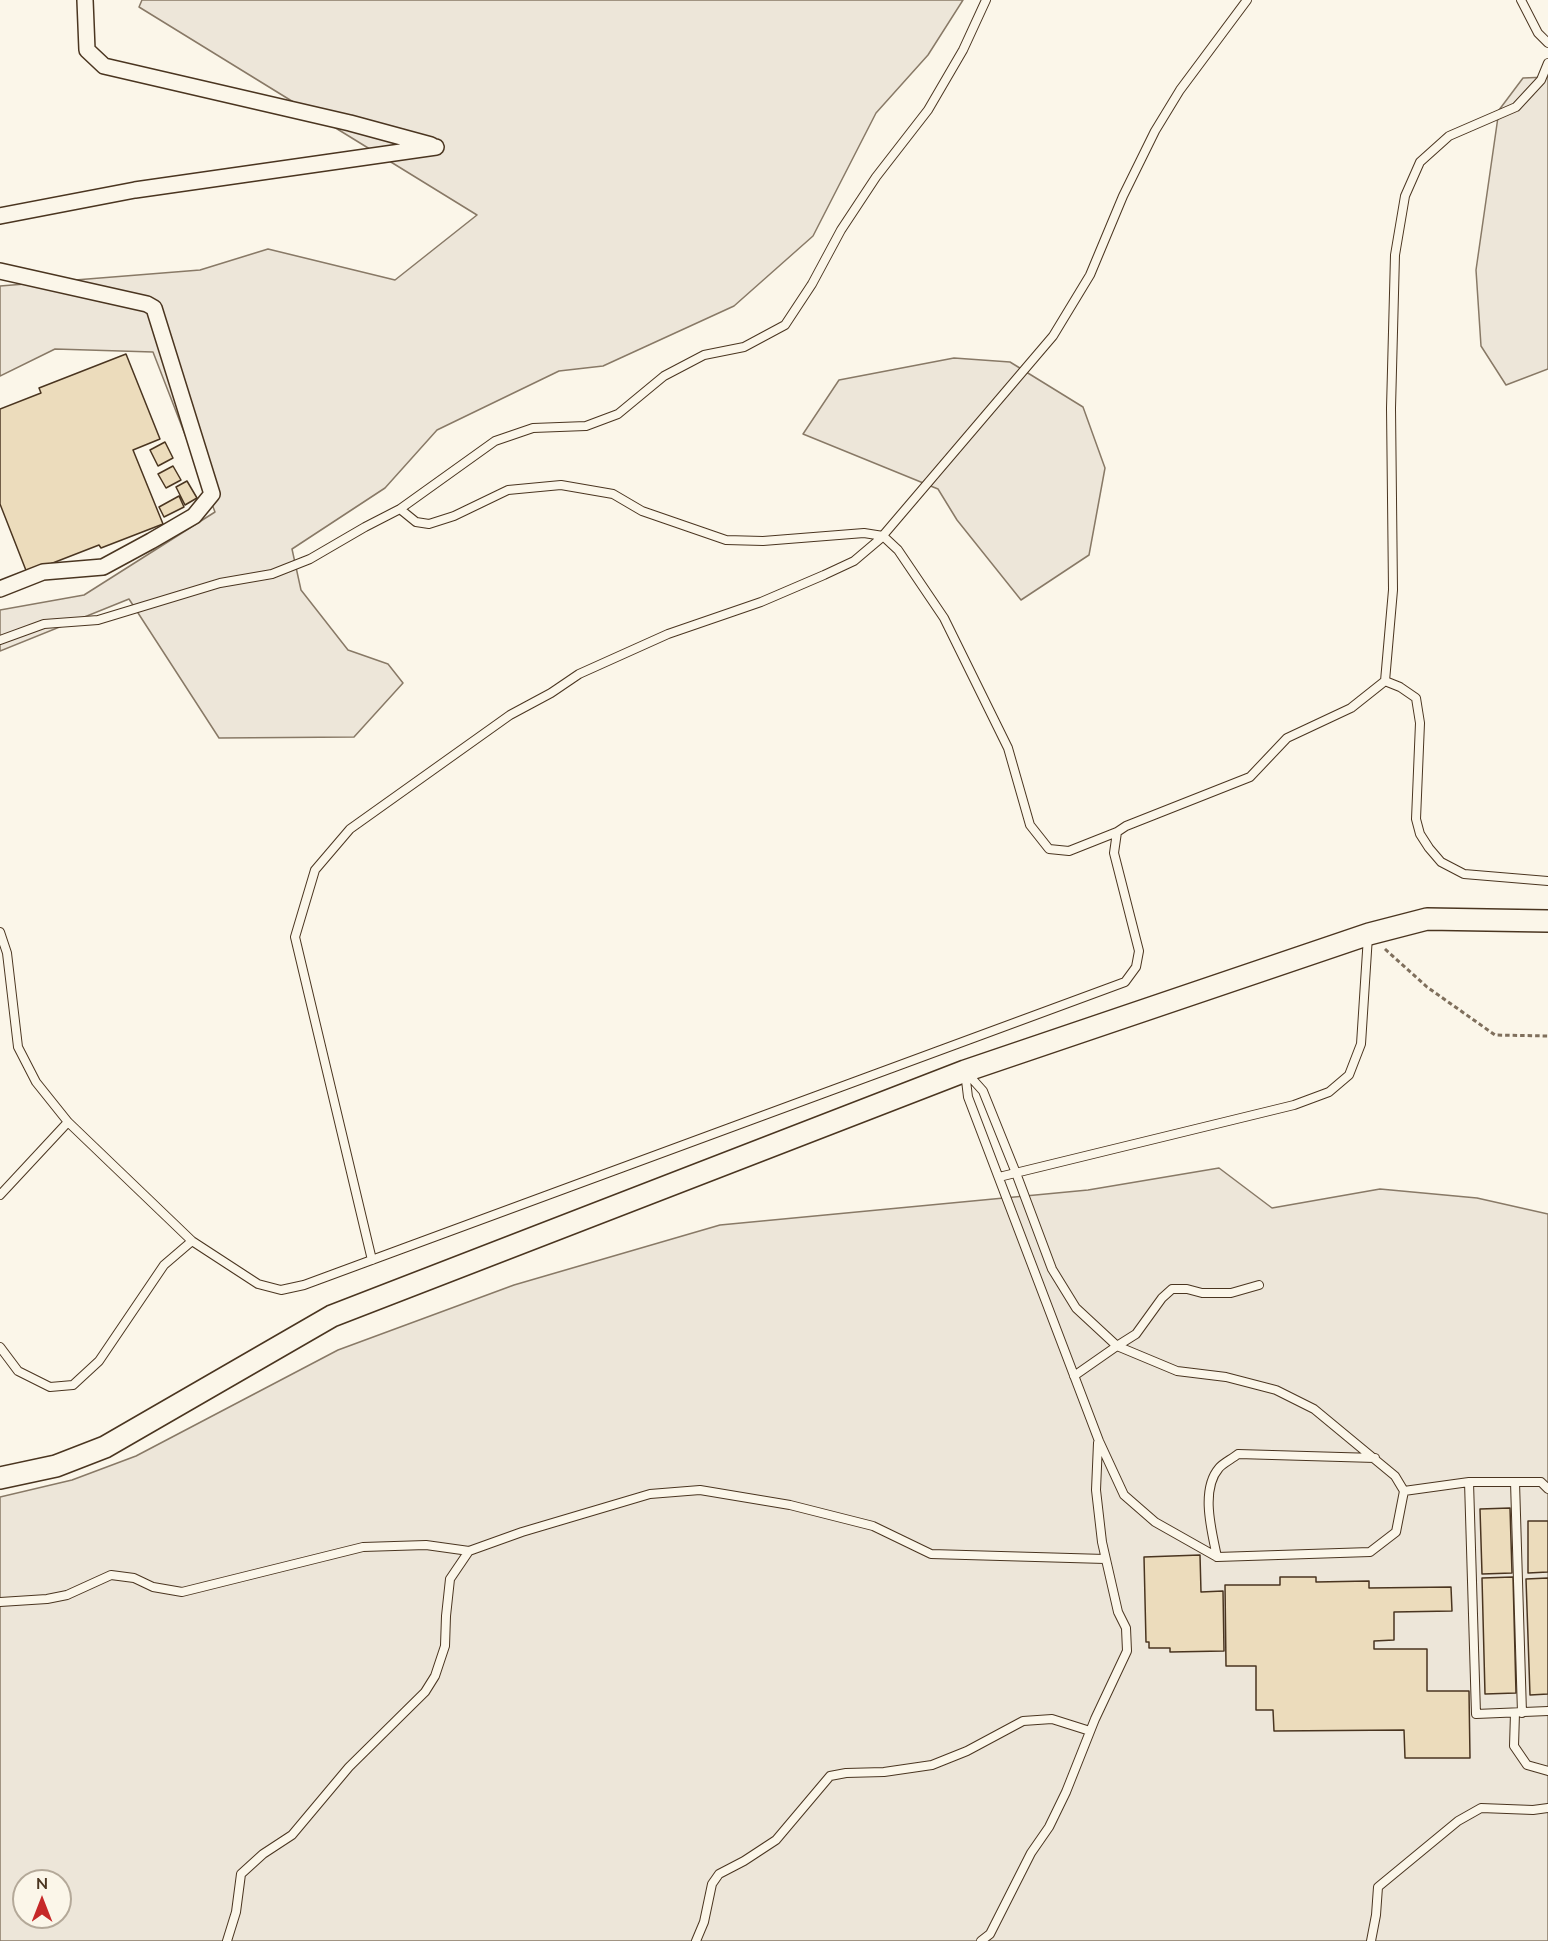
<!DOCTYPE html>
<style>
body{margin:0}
#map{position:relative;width:1548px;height:1941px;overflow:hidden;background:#fbf6e9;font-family:Mulish,sans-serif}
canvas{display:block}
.north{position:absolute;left:12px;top:1869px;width:60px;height:60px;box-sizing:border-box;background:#fbf6e9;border:2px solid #b4a999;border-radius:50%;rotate:0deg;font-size:16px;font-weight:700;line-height:24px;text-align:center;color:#4a3520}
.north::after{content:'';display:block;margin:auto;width:21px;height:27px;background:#c62828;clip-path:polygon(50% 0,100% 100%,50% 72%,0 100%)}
</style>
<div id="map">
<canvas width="1548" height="1941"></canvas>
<div class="north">N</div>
</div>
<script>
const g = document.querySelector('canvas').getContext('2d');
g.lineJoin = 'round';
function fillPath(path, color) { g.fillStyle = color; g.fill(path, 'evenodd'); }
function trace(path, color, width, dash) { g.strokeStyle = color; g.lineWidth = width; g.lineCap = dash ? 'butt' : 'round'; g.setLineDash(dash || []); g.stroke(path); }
const green = new Path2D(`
 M 142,0 L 963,0 L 928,55 L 876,113 L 813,236 L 734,306 L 603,366 L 559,371 L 437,430 L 385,488 L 292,549 L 301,590 L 348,650 L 388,664 L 403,683 L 354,737 L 219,738 L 129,599 L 0,651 L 0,610 L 84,595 L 215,512 L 153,352 L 55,349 L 0,376 L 0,286 L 200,270 L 268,249 L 395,280 L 477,215 L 139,7 Z
 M 1548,77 L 1548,369 L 1506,385 L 1481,346 L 1476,270 L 1499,110 L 1523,78 Z
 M 954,358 L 1010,362 L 1083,407 L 1105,468 L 1089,555 L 1021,600 L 957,520 L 938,489 L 803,434 L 839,380 Z
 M 1219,1168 L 1272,1208 L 1380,1189 L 1477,1198 L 1548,1214 L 1548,1941 L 0,1941 L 0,1497 L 72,1480 L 136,1456 L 338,1350 L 514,1285 L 720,1225 L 1088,1190 ZM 24,1881 L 60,1881 L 60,1917 L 24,1917 Z`);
const building = new Path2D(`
 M 126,354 L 160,439 L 133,450 L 163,524 L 101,548 L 99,545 L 27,573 L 0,504 L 0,409 L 41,393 L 39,388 Z
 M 165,442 L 173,458 L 158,466 L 150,450 Z
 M 173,466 L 181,480 L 166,488 L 158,474 Z
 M 187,481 L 197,498 L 185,505 L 176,487 Z
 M 179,496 L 184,507 L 164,517 L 159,507 Z
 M 1510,1508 L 1512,1573 L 1482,1574 L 1480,1509 Z
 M 1528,1521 L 1548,1521 L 1548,1572 L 1528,1573 Z
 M 1200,1555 L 1201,1592 L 1223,1591 L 1224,1651 L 1170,1652 L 1170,1648 L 1149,1648 L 1149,1642 L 1146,1642 L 1144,1557 Z
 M 1280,1577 L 1316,1577 L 1316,1582 L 1369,1581 L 1369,1588 L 1451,1587 L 1452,1611 L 1394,1612 L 1394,1640 L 1374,1641 L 1374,1649 L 1427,1649 L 1427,1691 L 1469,1691 L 1470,1758 L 1405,1758 L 1404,1730 L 1274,1731 L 1273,1710 L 1256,1710 L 1256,1666 L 1226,1666 L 1225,1585 L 1280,1585 Z
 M 1513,1577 L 1516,1693 L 1485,1694 L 1482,1578 Z
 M 1548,1578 L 1548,1694 L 1530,1695 L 1526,1579 Z`);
const path = new Path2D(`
 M 1385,949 L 1427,987 L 1495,1035 L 1548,1036`);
const lane = new Path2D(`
 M 1521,0 L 1538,33 L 1548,43
 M 400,509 L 416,522 L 429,524 L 454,516 L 508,490 L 561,485 L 613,494 L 642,511 L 726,540 L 763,541 L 864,533 L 883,536 L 898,550 L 944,618 L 1008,748 L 1030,825 L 1049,849 L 1069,851 L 1117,832
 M 0,640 L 44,624 L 98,620 L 220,583 L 272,574 L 310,559 L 365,527 L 400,509 L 495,441 L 533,428 L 586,426 L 618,414 L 664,376 L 704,355 L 744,347 L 785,325 L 812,284 L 841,230 L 876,177 L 928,110 L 963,50 L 986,0
 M 1385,681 L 1400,687 L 1416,698 L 1420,723 L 1416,819 L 1420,834 L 1429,848 L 1441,862 L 1464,874 L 1548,881
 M 0,932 L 7,953 L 18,1047 L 36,1082 L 68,1122 L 192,1241 L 258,1284 L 281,1290 L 304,1285 L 1125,982 L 1136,967 L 1139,951 L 1114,853 L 1117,832 L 1126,826 L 1250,777 L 1287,738 L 1351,708 L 1385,681 L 1393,590 L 1391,408 L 1395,255 L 1405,196 L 1420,162 L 1449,136 L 1516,107 L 1541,80 L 1548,63
 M 965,1072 L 968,1097 L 1099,1441 L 1124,1495 L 1155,1522 L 1217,1557 L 1370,1552 L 1396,1532 L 1404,1491 L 1395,1476 L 1314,1409 L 1276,1390 L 1226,1377 L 1177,1371 L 1117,1346 L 1074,1376
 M 966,1072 L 983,1091 L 1016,1173 L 1052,1269 L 1076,1308 L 1117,1346 L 1136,1334 L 1162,1298 L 1172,1289 L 1187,1289 L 1202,1293 L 1231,1293 L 1259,1285
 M 999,1177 L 1294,1105 L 1329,1092 L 1349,1075 L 1361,1044 L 1368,936
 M 0,1195 L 68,1122
 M 372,1260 L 295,937 L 315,870 L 350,829 L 510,715 L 551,693 L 579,674 L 668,634 L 761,602 L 824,575 L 854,561 L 880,539 L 1053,336 L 1090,275 L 1123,196 L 1155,131 L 1180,90 L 1247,0
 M 0,1347 L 18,1371 L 50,1387 L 73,1385 L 99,1361 L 164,1265 L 192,1241
 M 1469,1482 L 1476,1714 L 1548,1711
 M 1515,1482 L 1522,1713
 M 1404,1491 L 1469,1482 L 1541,1482 L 1548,1489
 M 1217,1557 C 1212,1532 1200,1490 1219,1468 C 1223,1463 1232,1459 1238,1454 L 1375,1458
 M 0,1602 L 47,1599 L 67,1595 L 111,1575 L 134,1578 L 153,1587 L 182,1592 L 363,1547 L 426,1545 L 469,1551
 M 1515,1713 L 1514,1746 L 1527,1765 L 1548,1771
 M 227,1941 L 236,1912 L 241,1874 L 263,1854 L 292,1835 L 349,1767 L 425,1692 L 435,1676 L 445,1646 L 446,1616 L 450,1579 L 469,1551 L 522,1532 L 650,1494 L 700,1490 L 790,1505 L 873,1526 L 931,1554 L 1105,1559
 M 696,1941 L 704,1922 L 712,1884 L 719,1874 L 744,1861 L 776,1840 L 830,1776 L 846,1773 L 884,1772 L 932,1765 L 967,1751 L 1023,1721 L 1052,1719 L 1090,1731
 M 981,1941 L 990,1934 L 1031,1853 L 1049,1827 L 1066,1792 L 1095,1719 L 1127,1651 L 1126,1628 L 1118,1612 L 1102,1542 L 1096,1490 L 1098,1443
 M 1371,1941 L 1376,1915 L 1378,1887 L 1458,1821 L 1481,1808 L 1533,1810 L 1548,1808`);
const street = new Path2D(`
 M 85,0 L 87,50 L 104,66 L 350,123 L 431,145
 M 0,216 L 135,190 L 436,147
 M 0,271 L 147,304 L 154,308 L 212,494 L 194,516 L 151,541 L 103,567 L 43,572 L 0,589`);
const secondary = new Path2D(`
 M 0,1478 L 56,1466 L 105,1447 L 332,1316 L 965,1071 L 1369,934 L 1427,919 L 1548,921`);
fillPath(green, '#ede6d9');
trace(green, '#887966', 1.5);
fillPath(building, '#ecdcbc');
trace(building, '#4a3520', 1.5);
trace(lane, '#4a3520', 10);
trace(street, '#4a3520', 18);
trace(secondary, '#4a3520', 24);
trace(path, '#7f6f5c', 3, [4.5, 3]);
trace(lane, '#fbf6e9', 8);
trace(street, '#fbf6e9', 15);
trace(secondary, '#fbf6e9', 21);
</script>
